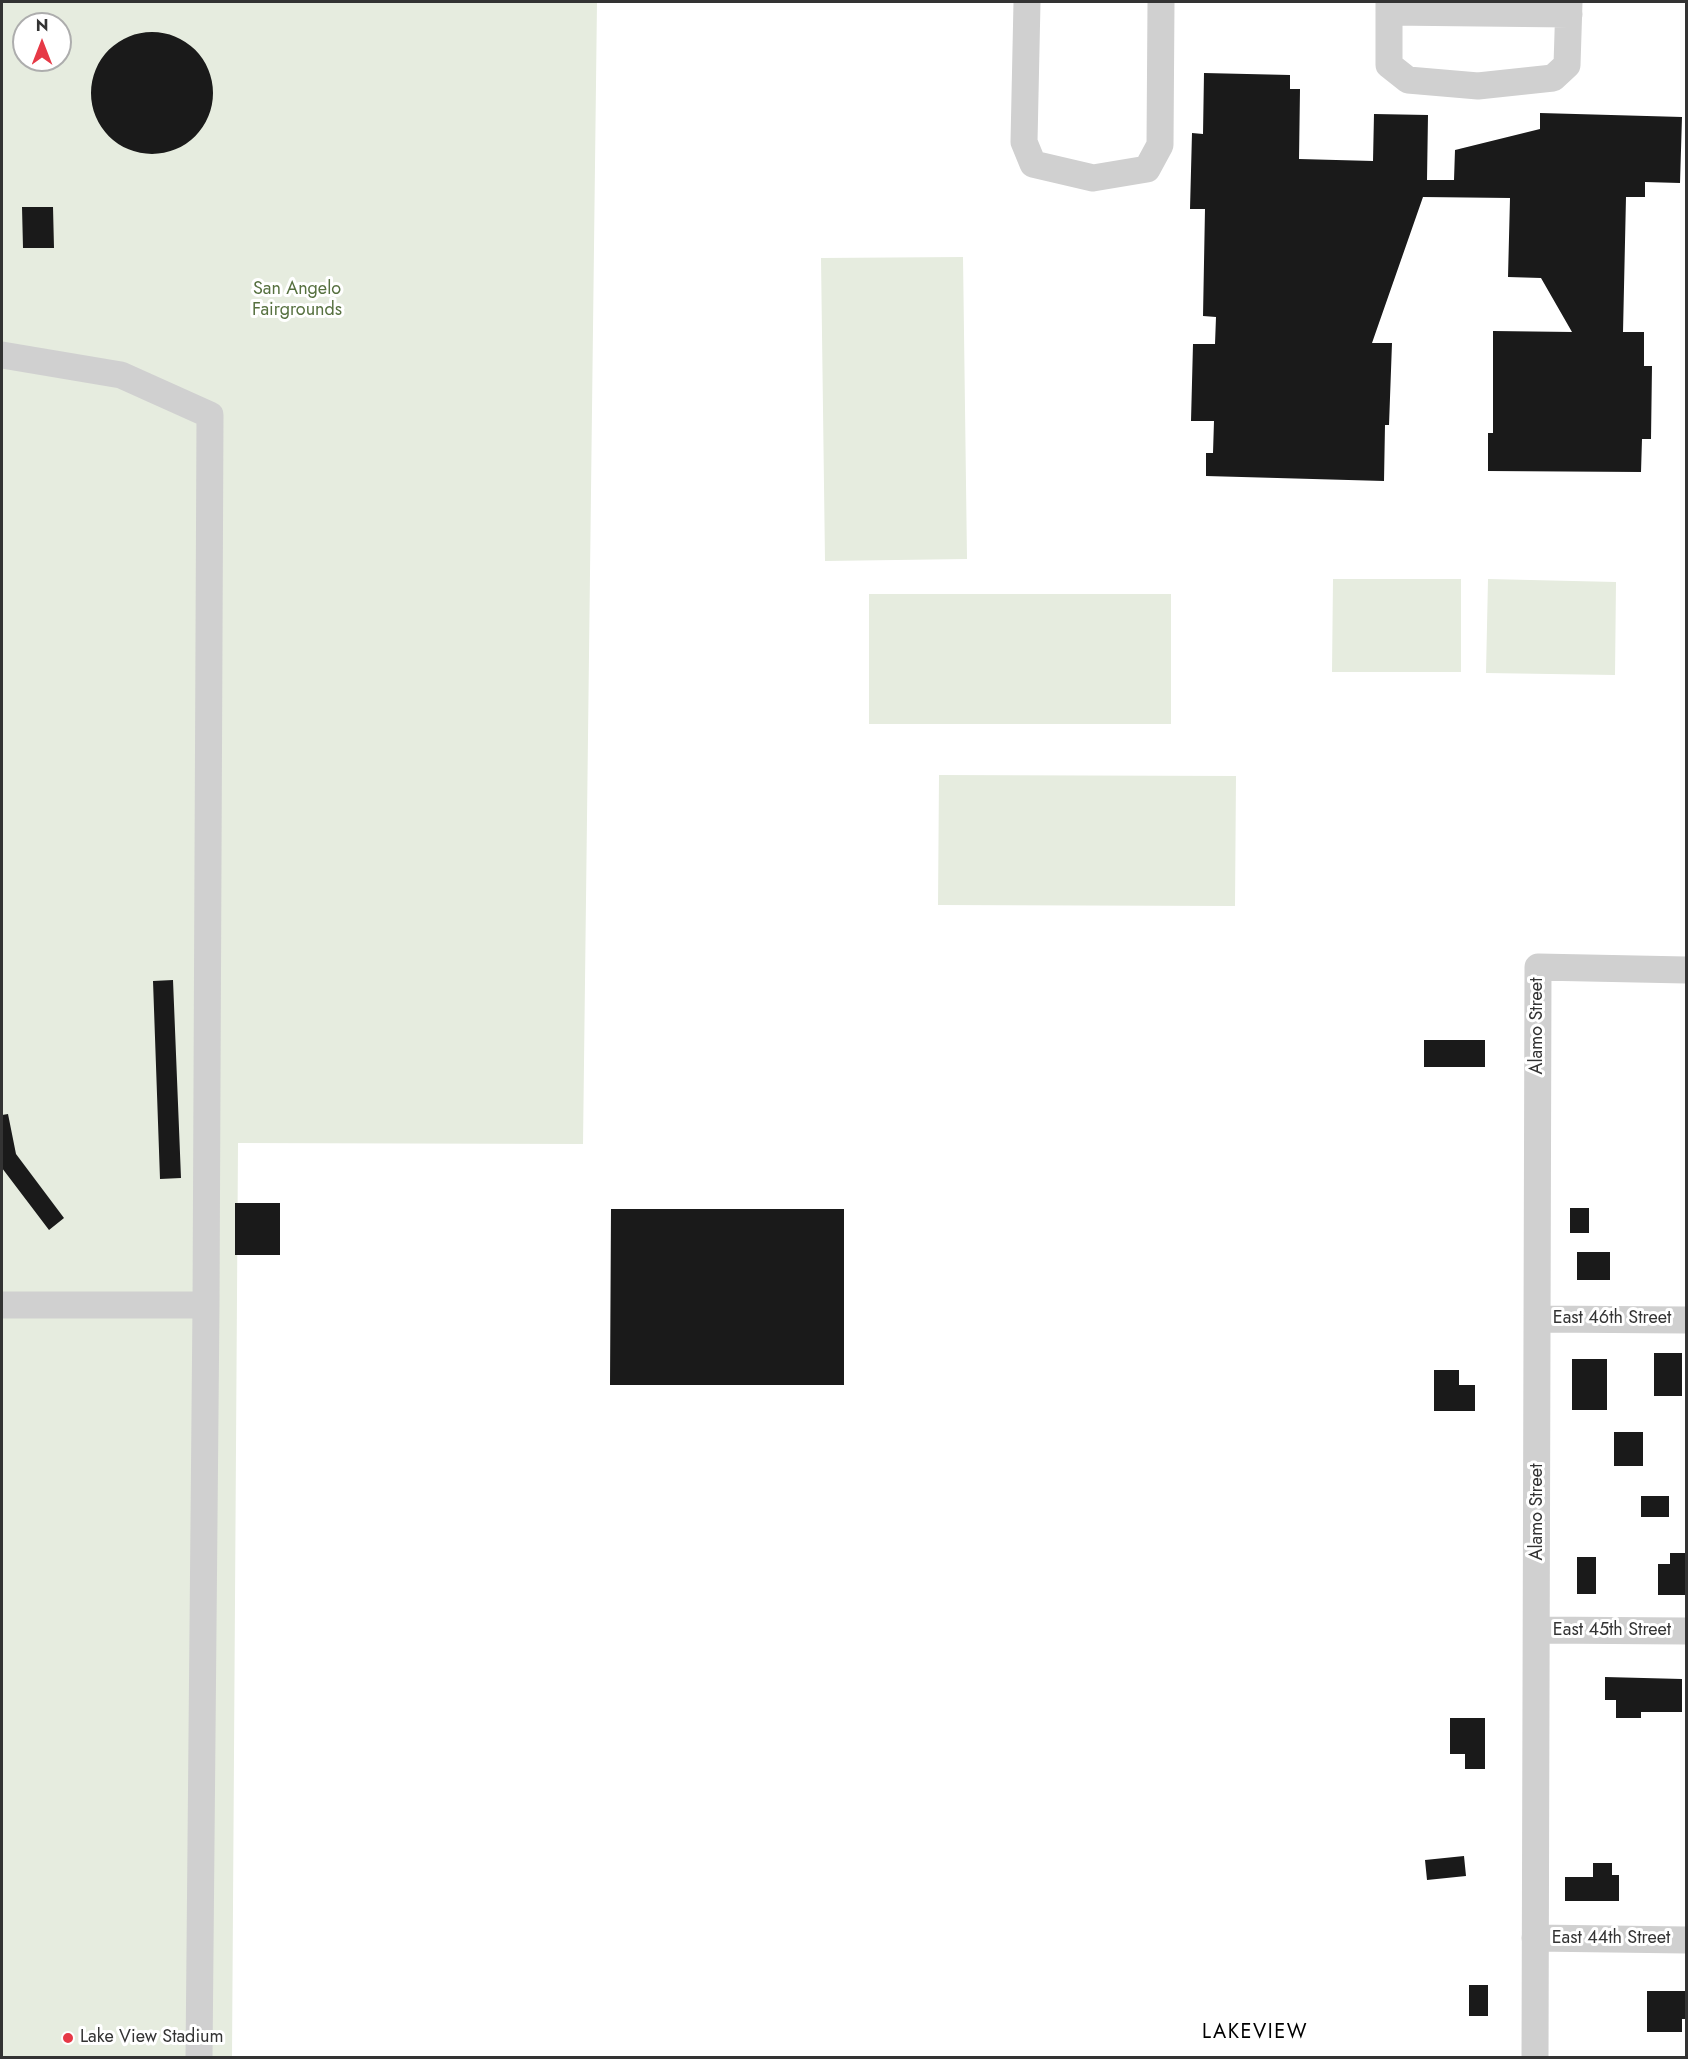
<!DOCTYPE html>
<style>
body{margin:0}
#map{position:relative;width:1688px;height:2059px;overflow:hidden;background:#fff;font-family:Jost,sans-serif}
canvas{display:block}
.frame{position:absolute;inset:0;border:3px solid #333;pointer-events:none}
.north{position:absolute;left:12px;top:12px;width:60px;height:60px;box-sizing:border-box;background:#fff;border:2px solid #adadad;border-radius:50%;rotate:0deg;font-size:16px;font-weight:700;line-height:24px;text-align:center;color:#333}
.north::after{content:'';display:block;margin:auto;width:21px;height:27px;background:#e63946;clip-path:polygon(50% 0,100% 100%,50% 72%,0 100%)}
</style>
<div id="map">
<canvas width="1688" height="2059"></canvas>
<div class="frame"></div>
<div class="north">N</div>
</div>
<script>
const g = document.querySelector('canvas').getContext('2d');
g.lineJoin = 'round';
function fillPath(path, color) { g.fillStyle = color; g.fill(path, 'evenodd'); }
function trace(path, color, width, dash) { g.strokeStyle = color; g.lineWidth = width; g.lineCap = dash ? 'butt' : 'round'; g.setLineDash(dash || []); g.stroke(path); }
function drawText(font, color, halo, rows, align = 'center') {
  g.font = font + ' Jost,sans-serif'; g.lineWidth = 6; g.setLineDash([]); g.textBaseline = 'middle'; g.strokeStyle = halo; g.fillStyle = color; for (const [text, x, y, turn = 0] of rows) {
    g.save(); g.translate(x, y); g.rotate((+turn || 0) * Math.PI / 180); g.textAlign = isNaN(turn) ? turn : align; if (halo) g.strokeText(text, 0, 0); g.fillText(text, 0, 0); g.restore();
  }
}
const green = new Path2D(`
 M 2,2 L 597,2 L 583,1144 L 238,1143 L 232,2057 L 2,2058 ZM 24,24 L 60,24 L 60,60 L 24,60 Z
 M 963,257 L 967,559 L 825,561 L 821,258 Z
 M 1333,579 L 1461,579 L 1461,672 L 1332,672 Z
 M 1488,579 L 1616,582 L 1615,675 L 1486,673 Z
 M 869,594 L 1171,594 L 1171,724 L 869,724 Z
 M 939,775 L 1236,776 L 1235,906 L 938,905 Z`);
const building = new Path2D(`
 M91 93a61 61 0 1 1 122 0a61 61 0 1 1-122 0Z
 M 1204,73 L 1290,75 L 1290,89 L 1300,89 L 1299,159 L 1373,161 L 1374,114 L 1428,115 L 1427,180 L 1454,180 L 1455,150 L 1540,129 L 1540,113 L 1682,117 L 1680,183 L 1645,182 L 1645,197 L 1626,197 L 1623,332 L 1644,332 L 1644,366 L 1652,366 L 1651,439 L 1642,439 L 1641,472 L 1488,471 L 1488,433 L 1493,433 L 1493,331 L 1572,332 L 1541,278 L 1508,277 L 1510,198 L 1423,197 L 1372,343 L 1392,343 L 1389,425 L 1385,425 L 1384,481 L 1206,476 L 1206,453 L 1213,453 L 1214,421 L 1191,421 L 1193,344 L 1215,344 L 1216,317 L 1203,316 L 1205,209 L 1190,209 L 1192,133 L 1203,134 Z
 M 22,207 L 53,207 L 54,248 L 23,248 Z
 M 173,980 L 181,1178 L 160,1179 L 153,981 Z
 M 1424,1040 L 1485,1040 L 1485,1067 L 1424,1067 Z
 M 8,1114 L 16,1154 L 64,1218 L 49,1230 L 2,1168 L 2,1115 Z
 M 235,1203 L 280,1203 L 280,1255 L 235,1255 Z
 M 1570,1208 L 1589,1208 L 1589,1233 L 1570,1233 Z
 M 611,1209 L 844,1209 L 844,1385 L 610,1385 Z
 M 1577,1252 L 1610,1252 L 1610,1280 L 1577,1280 Z
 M 1654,1353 L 1682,1353 L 1682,1396 L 1654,1396 Z
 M 1572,1359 L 1607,1359 L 1607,1410 L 1572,1410 Z
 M 1434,1370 L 1459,1370 L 1459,1385 L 1475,1385 L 1475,1411 L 1434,1411 Z
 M 1614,1432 L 1643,1432 L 1643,1466 L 1614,1466 Z
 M 1641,1496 L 1669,1496 L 1669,1517 L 1641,1517 Z
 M 1670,1553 L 1686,1553 L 1686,1595 L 1658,1595 L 1658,1564 L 1670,1564 Z
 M 1577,1557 L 1596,1557 L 1596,1594 L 1577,1594 Z
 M 1605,1677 L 1682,1679 L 1682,1712 L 1641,1712 L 1641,1718 L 1616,1718 L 1616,1700 L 1605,1700 Z
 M 1450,1718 L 1485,1718 L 1485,1769 L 1465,1769 L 1465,1754 L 1450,1754 Z
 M 1464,1856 L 1466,1876 L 1427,1880 L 1425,1860 Z
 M 1593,1863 L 1612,1863 L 1612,1875 L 1619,1875 L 1619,1901 L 1565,1901 L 1565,1877 L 1593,1877 Z
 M 1469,1985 L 1488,1985 L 1488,2016 L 1469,2016 Z
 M 1647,1991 L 1686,1991 L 1686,2019 L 1682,2019 L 1682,2032 L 1647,2032 Z`);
const minor = new Path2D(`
 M 1027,2 L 1024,142 L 1033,164 L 1093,178 L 1147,169 L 1160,145 L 1161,2
 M 1389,2 L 1389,65 L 1408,80 L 1478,86 L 1553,78 L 1567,65 L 1569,2
 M 1389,12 L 1569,14
 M 2,355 L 121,375 L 210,415 L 206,1305 L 2,1305
 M 1538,1319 L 1686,1320
 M 1538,1630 L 1686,1631
 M 1535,1938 L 1686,1940
 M 199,2058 L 206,1305
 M 1535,2058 L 1538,967 L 1686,970`);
const markers = [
 [68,2038,6,"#e63946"]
];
const parkNames = [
 ["San Angelo",297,290],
 ["Fairgrounds",297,311]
];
const streetNames = [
 ["Alamo Street",1538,1026,-90],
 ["East 46th Street",1612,1319],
 ["Alamo Street",1538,1512,-90],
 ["East 45th Street",1612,1631],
 ["East 44th Street",1611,1939]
];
const poiNames = [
 ["Lake View Stadium",80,2038]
];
const neighbourhoodNames = [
 ["LAKEVIEW",1255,2033]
];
fillPath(green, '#e6ecdf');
fillPath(building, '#1a1a1a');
trace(minor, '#d0d0d0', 27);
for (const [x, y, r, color] of markers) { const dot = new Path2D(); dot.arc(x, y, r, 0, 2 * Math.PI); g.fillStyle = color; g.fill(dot); trace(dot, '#fff', 2); }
drawText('18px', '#56703f', '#fff', parkNames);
drawText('18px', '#333', '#fff', streetNames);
drawText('18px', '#333', '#fff', poiNames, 'left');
g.letterSpacing = '1.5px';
drawText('20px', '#000', '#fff', neighbourhoodNames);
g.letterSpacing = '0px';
</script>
